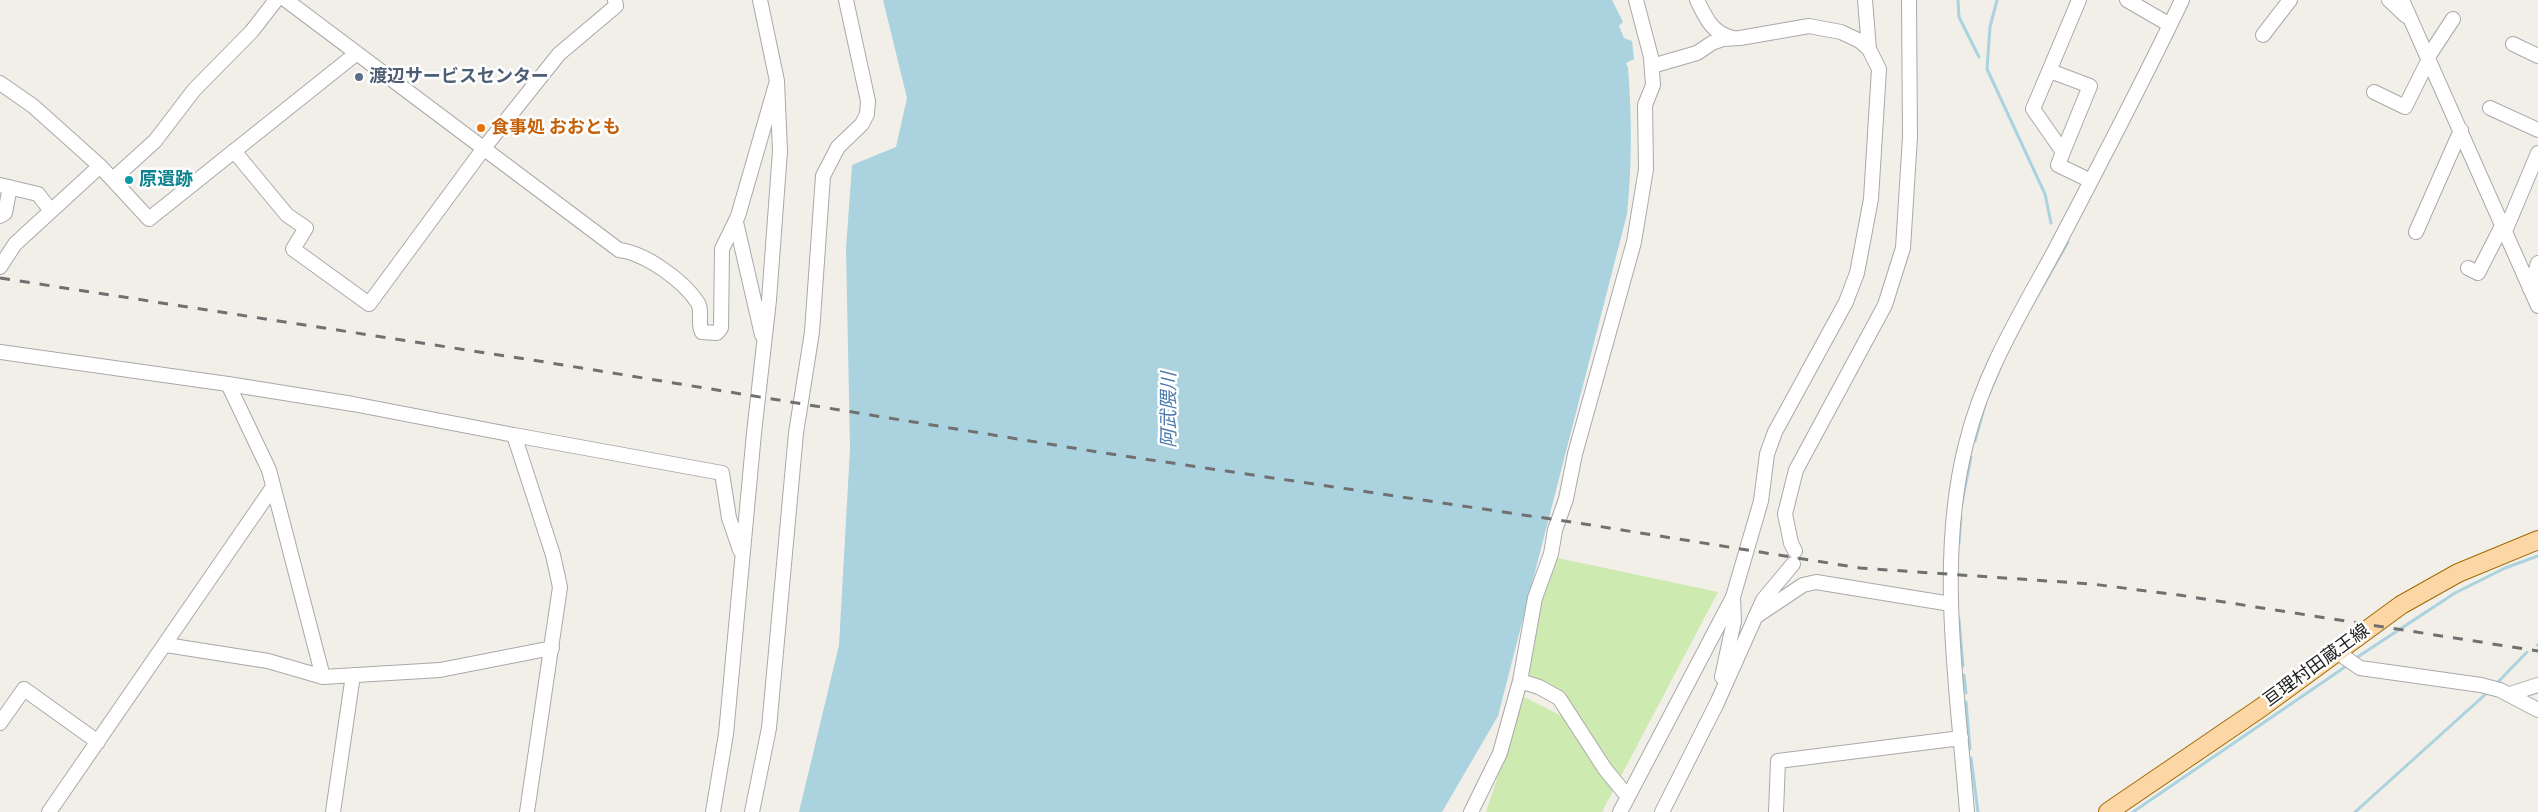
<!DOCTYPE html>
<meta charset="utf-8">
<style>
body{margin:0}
canvas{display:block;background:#f2efe9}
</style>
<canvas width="2538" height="812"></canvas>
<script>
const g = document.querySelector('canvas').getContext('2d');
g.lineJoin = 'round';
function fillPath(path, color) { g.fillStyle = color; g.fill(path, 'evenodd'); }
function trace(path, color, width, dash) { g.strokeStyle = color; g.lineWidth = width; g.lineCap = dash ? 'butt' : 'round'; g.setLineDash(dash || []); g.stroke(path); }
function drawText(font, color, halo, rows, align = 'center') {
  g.font = font + ' Poppins,"Noto Sans JP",sans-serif'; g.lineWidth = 5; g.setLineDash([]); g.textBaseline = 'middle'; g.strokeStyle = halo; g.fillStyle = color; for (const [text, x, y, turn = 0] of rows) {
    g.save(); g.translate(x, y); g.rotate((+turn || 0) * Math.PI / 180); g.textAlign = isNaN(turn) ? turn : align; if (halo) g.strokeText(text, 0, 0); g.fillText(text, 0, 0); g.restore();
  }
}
const grass = new Path2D(`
 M 1558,558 L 1718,592 L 1620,778 L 1566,696 L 1530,675 L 1527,669 L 1543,599 Z
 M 1524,697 L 1562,716 L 1613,791 L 1602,812 L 1486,812 Z`);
const water = new Path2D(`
 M 883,0 L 1612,0 L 1623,22 L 1619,26 L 1624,38 L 1632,41 L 1634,59 L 1626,63 L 1628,68 C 1632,118 1632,165 1627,214 L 1498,716 L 1442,812 L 799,812 L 839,645 L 850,449 L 846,248 L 852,165 L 896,147 L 907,98 Z`);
const stream = new Path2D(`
 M 1958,0 L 1959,17 L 1979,57
 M 1997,0 L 1990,27 L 1987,69 L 2045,194 L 2051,223
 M 2032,305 L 2068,242
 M 1975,441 L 1986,401 L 2001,366
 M 1962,503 L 1971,457
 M 1959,543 L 1961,517
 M 1959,619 L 1963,666
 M 2537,645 L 2538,645
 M 2356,658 L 2455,593 L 2505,568 L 2538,556
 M 1964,675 L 1966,693
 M 2496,684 L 2527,652
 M 1966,702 L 1970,749
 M 1971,758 L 1978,812
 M 2133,812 L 2345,667
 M 2355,812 L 2488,692`);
const minor = new Path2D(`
 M 286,0 L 619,250 C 645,253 683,280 698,303 C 703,312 697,323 702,332 L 717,333 L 721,328 L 722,249 L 738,216 L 777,81
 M 1697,0 C 1706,18 1711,32 1732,38
 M 1865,0 L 1869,49
 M 2079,0 L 2033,109 L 2063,152 L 2058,165 L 2091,181
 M 2127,0 L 2170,25
 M 2389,0 L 2406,16
 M 2402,0 L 2538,306
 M 2263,35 L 2290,0
 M 2513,44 L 2538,56
 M 2428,57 L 2453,19
 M 2050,71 L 2090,86 L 2063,152
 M 0,83 L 33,106 L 100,166 L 149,219 L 357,53
 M 2374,92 L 2405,107 L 2429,59
 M 2490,108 L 2538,130
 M 234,151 L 287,215 L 306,228 L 293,249 L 369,304 L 484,148 L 559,54 L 616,6 L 615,0
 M 113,179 L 155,141 L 194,90 L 252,31 L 276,0
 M 0,185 L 38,194 L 51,211
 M 0,216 L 5,213 L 10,187
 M 736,222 L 762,335
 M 2506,229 L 2538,153
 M 2416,232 L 2461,130
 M 0,267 L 15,244 L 100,166
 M 2468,268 L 2478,273 L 2503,224
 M 2530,289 L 2538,263
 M 0,352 L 228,384 L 353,404 L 514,435 L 553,555 L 560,587 L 527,812
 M 228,384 L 269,470 L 323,677
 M 514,435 L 722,473 L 729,518 L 740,550
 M 1795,551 L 1791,543 L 1785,514 L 1796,470 L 1885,305 L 1903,248 L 1910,137 L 1909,0
 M 1755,617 L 1803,585 L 1816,582 L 1951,604
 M 166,645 L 268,661 L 323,677 L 440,670 L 552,648
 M 2337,652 L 2360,668 L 2481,685 L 2500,690 L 2538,710
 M 1722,677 L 1734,621 L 1733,597
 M 1520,681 L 1539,687 L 1559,698 L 1605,769 L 1628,797
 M 2510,694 L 2538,685
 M 0,723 L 24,689 L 98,742
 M 49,812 L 273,487
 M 333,812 L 353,675
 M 713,812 L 726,734 L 754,433 L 769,300 L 780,151 L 777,81 L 760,0
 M 752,812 L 769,728 L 796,433 L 812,332 L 823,176 L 838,147 L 862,124 L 867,114 L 868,101 L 846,0
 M 1471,812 L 1500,753 L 1520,681 L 1535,598 L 1551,554 L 1555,530 L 1566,499 L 1575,454 L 1634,242 L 1646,169 L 1645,105 L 1653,85 L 1651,57 L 1636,0
 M 1620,812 L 1733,597 L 1761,501 L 1767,454 L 1775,432 L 1846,302 L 1857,273 L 1871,199 L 1879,69 L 1869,49 L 1860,41 L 1841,32 L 1809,26 L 1740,38 L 1723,39 L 1712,43 L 1697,53 L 1652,66
 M 1662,812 L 1717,703 L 1763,600 L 1793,564
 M 1776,812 L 1778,761 L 1961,738
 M 1967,812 C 1958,692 1936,562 1966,444 C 1984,371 2021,313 2056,248 C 2099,166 2142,84 2182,0`);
const major = new Path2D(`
 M 2108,812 L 2262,707 L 2401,605 L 2458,573 L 2538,540`);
const rail = new Path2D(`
 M 0,278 L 551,363 L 1104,453 L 1578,523 L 1860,568 L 2092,584 L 2179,595 L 2538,651`);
const markers = [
 [359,77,5,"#5c6f8a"],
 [481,128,5,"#e8710a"],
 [129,180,5,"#0f9aa8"]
];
const serviceNames = [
 ["渡辺サービスセンター",369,77]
];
const foodNames = [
 ["食事処 おおとも",491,128]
];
const cultureNames = [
 ["原遺跡",139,180]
];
const streetNames = [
 ["亘理村田蔵王線",2317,666,-36]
];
const waterNames = [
 ["阿武隈川",1170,410,-90]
];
fillPath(grass, '#cdebb0');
fillPath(water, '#aad3df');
trace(stream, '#aad3df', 3);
trace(minor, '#a9a9a9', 16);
trace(major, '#a06b00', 20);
trace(minor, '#fff', 14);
trace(major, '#fcd6a4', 18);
trace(rail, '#707070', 3, [10, 10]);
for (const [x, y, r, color] of markers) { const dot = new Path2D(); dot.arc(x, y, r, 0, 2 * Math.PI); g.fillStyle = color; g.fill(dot); trace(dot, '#fff', 2); }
drawText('bold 18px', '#4e5e75', '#fff', serviceNames, 'left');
drawText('bold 18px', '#c56008', '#fff', foodNames, 'left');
drawText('bold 18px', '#0d838f', '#fff', cultureNames, 'left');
drawText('18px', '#222', '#fff', streetNames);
drawText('italic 19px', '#4a7aab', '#fff', waterNames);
</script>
